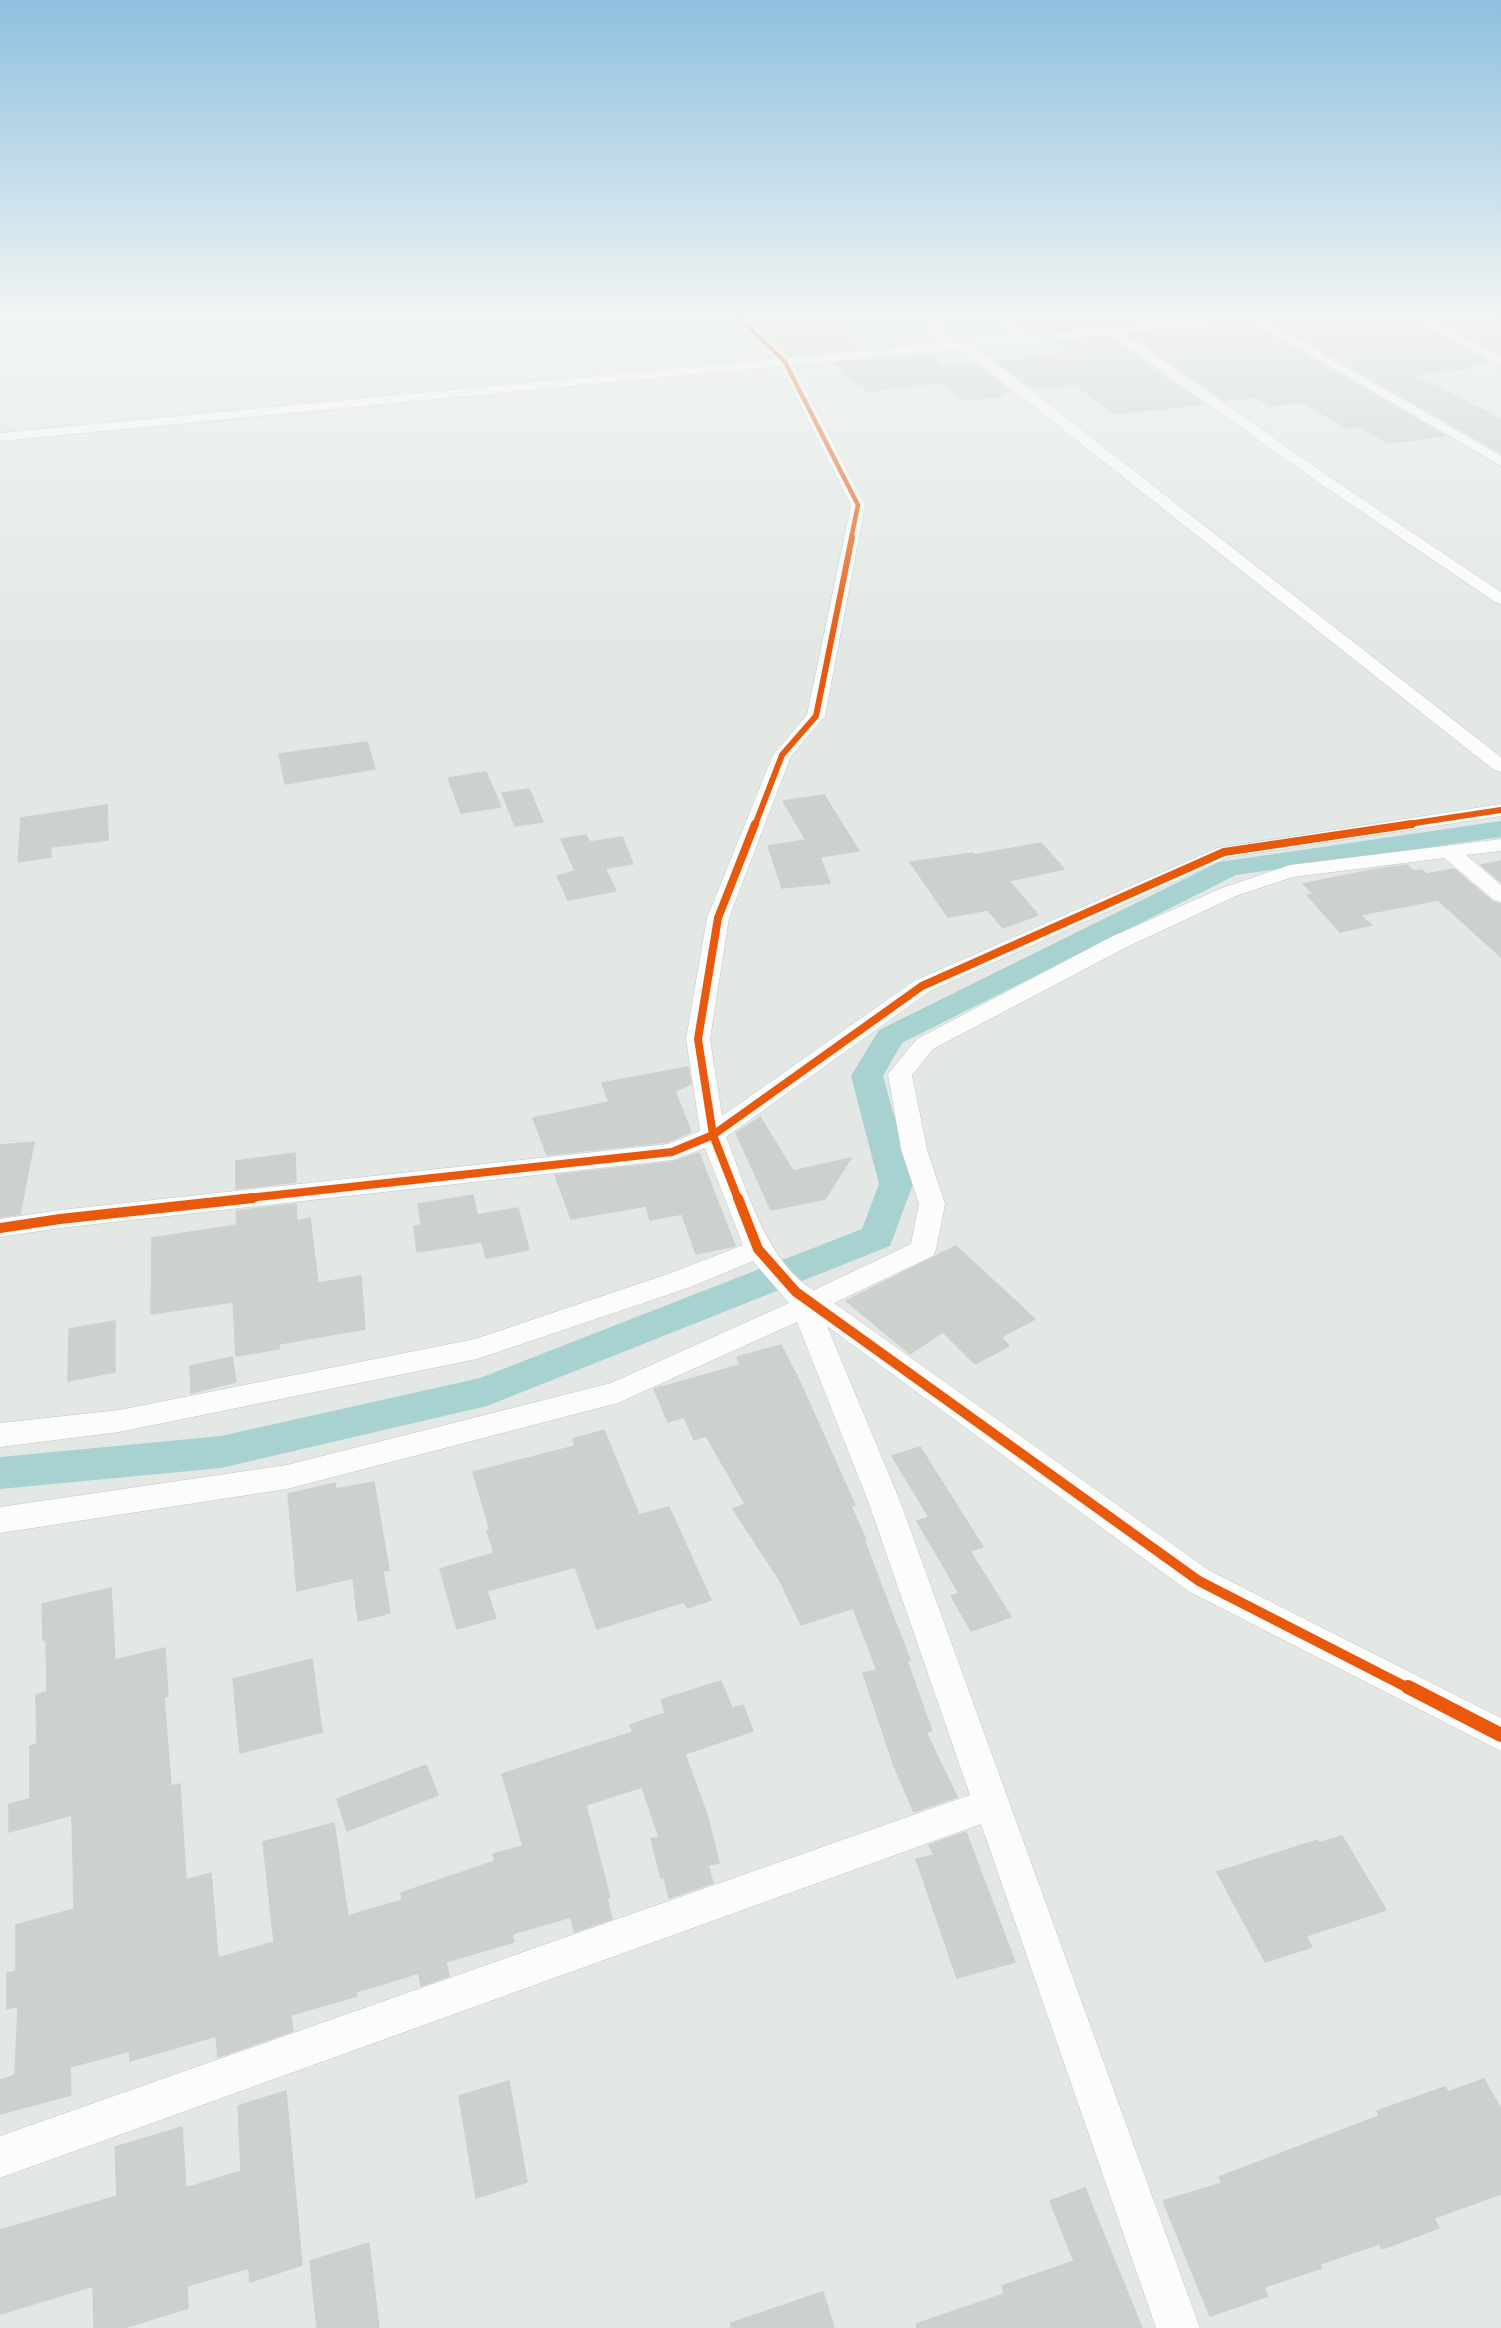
<!DOCTYPE html>
<style>
body{margin:0}
canvas{display:block;background:#e3e8e5}
</style>
<canvas width="1501" height="2328"></canvas>
<script>
const g = document.querySelector('canvas').getContext('2d');
g.lineJoin = 'round';
function fillPath(path, color) { g.fillStyle = color; g.fill(path, 'evenodd'); }
function trace(path, color, width, dash) { g.strokeStyle = color; g.lineWidth = width; g.lineCap = dash ? 'butt' : 'round'; g.setLineDash(dash || []); g.stroke(path); }
const canal = new Path2D(`
 M 1501,821 L 1501,837 L 1236,875 L 902,1043 L 883,1076 L 913,1184 L 890,1246 L 487,1406 L 221,1468 L 0,1489 L 0,1457 L 221,1436 L 480,1378 L 862,1229 L 879,1184 L 851,1076 L 879,1030 L 1219,862 Z`);
const building = new Path2D(`
 M 772,319 L 810,319 L 814,324 L 835,322 L 864,348 L 789,356 L 765,328 L 779,327 Z
 M 1035,319 L 1140,319 L 1140,322 L 1052,331 Z
 M 1412,319 L 1488,362 L 1464,364 L 1473,368 L 1414,375 L 1501,419 L 1501,453 L 1268,320 Z
 M 1434,319 L 1501,319 L 1501,354 Z
 M 1248,322 L 1445,436 L 1388,443 L 1361,427 L 1349,429 L 1302,402 L 1270,406 L 1255,397 L 1225,401 L 1129,335 Z
 M 1108,336 L 1204,404 L 1115,414 L 1076,385 L 1033,389 L 998,362 L 1072,353 L 1058,343 L 1068,342 L 1066,340 Z
 M 934,357 L 941,368 L 976,364 L 1011,392 L 998,393 L 1002,396 L 964,400 L 940,383 L 867,391 L 860,385 L 857,385 L 834,363 Z
 M 367,742 L 375,769 L 285,784 L 279,754 Z
 M 486,772 L 501,807 L 461,813 L 448,778 Z
 M 529,789 L 543,822 L 515,826 L 502,793 Z
 M 824,795 L 859,851 L 820,857 L 830,883 L 782,888 L 768,846 L 806,840 L 783,801 Z
 M 107,805 L 108,840 L 51,847 L 51,857 L 18,862 L 21,818 Z
 M 586,835 L 590,842 L 622,837 L 633,864 L 605,868 L 616,891 L 568,900 L 557,876 L 575,871 L 561,839 Z
 M 1041,843 L 1064,869 L 1009,881 L 1038,915 L 1003,928 L 988,910 L 948,917 L 910,862 L 973,853 L 974,855 Z
 M 1501,861 L 1501,882 L 1481,865 Z
 M 1407,865 L 1413,871 L 1422,870 L 1427,874 L 1454,869 L 1493,902 L 1501,904 L 1501,957 L 1438,900 L 1360,915 L 1372,925 L 1340,932 L 1307,895 L 1314,894 L 1303,884 L 1371,870 Z
 M 688,1067 L 691,1084 L 675,1091 L 691,1132 L 667,1142 L 547,1155 L 533,1118 L 609,1102 L 602,1083 Z
 M 760,1117 L 793,1171 L 851,1158 L 825,1199 L 771,1210 L 736,1133 Z
 M 34,1142 L 20,1214 L 0,1217 L 0,1145 Z
 M 295,1153 L 296,1182 L 236,1189 L 236,1161 Z
 M 699,1153 L 735,1246 L 696,1254 L 682,1214 L 650,1220 L 646,1206 L 571,1219 L 555,1175 L 672,1162 Z
 M 473,1195 L 477,1215 L 518,1208 L 529,1250 L 486,1258 L 482,1242 L 417,1252 L 414,1226 L 421,1225 L 418,1204 Z
 M 296,1204 L 297,1221 L 310,1218 L 318,1283 L 361,1276 L 365,1329 L 279,1344 L 279,1349 L 236,1356 L 233,1302 L 151,1314 L 152,1238 L 237,1225 L 236,1211 Z
 M 956,1246 L 1035,1319 L 1001,1337 L 1009,1346 L 975,1364 L 943,1332 L 910,1354 L 846,1301 Z
 M 115,1321 L 115,1372 L 68,1381 L 69,1329 Z
 M 781,1345 L 799,1380 L 855,1505 L 851,1506 L 866,1540 L 864,1540 L 910,1660 L 907,1661 L 932,1731 L 926,1732 L 957,1797 L 914,1812 L 894,1766 L 863,1673 L 877,1670 L 853,1608 L 801,1625 L 779,1579 L 733,1509 L 745,1504 L 706,1436 L 694,1440 L 684,1417 L 668,1422 L 654,1389 L 740,1365 L 737,1357 Z
 M 232,1357 L 236,1382 L 191,1393 L 190,1366 Z
 M 604,1430 L 639,1515 L 669,1507 L 711,1600 L 687,1608 L 684,1602 L 597,1629 L 575,1567 L 487,1591 L 496,1618 L 457,1629 L 440,1569 L 494,1553 L 487,1531 L 490,1530 L 473,1472 L 575,1446 L 573,1439 Z
 M 920,1447 L 983,1547 L 970,1551 L 1011,1617 L 971,1631 L 951,1596 L 959,1593 L 917,1521 L 929,1517 L 892,1456 Z
 M 374,1482 L 389,1570 L 383,1571 L 390,1613 L 358,1621 L 353,1578 L 297,1591 L 288,1494 L 335,1483 L 336,1489 Z
 M 111,1588 L 115,1660 L 165,1648 L 168,1696 L 164,1697 L 171,1786 L 180,1784 L 186,1880 L 211,1873 L 218,1958 L 274,1942 L 263,1842 L 334,1823 L 348,1916 L 402,1900 L 401,1893 L 495,1861 L 493,1854 L 523,1846 L 502,1774 L 633,1732 L 630,1725 L 665,1713 L 661,1700 L 721,1681 L 732,1708 L 743,1705 L 753,1731 L 685,1754 L 708,1818 L 719,1863 L 708,1865 L 713,1883 L 669,1898 L 664,1877 L 661,1878 L 651,1839 L 659,1837 L 642,1787 L 586,1805 L 610,1898 L 607,1899 L 612,1919 L 574,1932 L 571,1917 L 512,1934 L 514,1942 L 446,1962 L 449,1976 L 421,1986 L 419,1973 L 356,1992 L 357,1996 L 291,2015 L 293,2031 L 218,2057 L 216,2036 L 130,2061 L 130,2051 L 70,2067 L 71,2095 L 0,2114 L 0,2080 L 15,2075 L 18,2006 L 7,2009 L 7,1973 L 16,1971 L 16,1925 L 74,1909 L 72,1815 L 9,1832 L 9,1804 L 30,1799 L 30,1746 L 37,1744 L 36,1695 L 47,1692 L 46,1640 L 43,1640 L 42,1604 Z
 M 312,1659 L 322,1732 L 240,1753 L 233,1679 Z
 M 426,1765 L 438,1795 L 347,1831 L 337,1799 Z
 M 966,1832 L 1015,1962 L 957,1978 L 916,1859 L 934,1855 L 929,1845 Z
 M 1342,1836 L 1386,1910 L 1306,1936 L 1312,1947 L 1265,1962 L 1217,1872 L 1318,1840 L 1319,1843 Z
 M 1484,2079 L 1501,2109 L 1501,2194 L 1434,2218 L 1439,2228 L 1382,2249 L 1379,2244 L 1320,2264 L 1322,2268 L 1264,2287 L 1268,2296 L 1210,2316 L 1163,2201 L 1222,2183 L 1219,2177 L 1379,2116 L 1377,2111 L 1445,2087 L 1448,2092 Z
 M 509,2081 L 527,2182 L 476,2198 L 459,2096 Z
 M 286,2091 L 302,2265 L 250,2282 L 249,2268 L 187,2286 L 188,2308 L 124,2328 L 94,2328 L 93,2286 L 0,2314 L 0,2230 L 117,2196 L 115,2147 L 182,2127 L 186,2188 L 241,2171 L 238,2106 Z
 M 1085,2188 L 1142,2328 L 917,2328 L 916,2324 L 1004,2294 L 1002,2286 L 1074,2261 L 1050,2201 Z
 M 369,2243 L 379,2328 L 317,2328 L 310,2261 Z
 M 823,2292 L 834,2328 L 731,2328 L 731,2323 Z`);
const minor = new Path2D(`
 M 735,319 L 748,319 L 788,358 L 941,343 L 923,319 L 935,319 L 952,342 L 1015,336 L 996,319 L 1009,319 L 1028,335 L 1198,319 L 1240,319 L 1234,322 L 1123,333 L 1331,478 L 1501,592 L 1501,604 L 1495,602 L 1321,484 L 1109,334 L 975,347 L 1501,757 L 1501,772 L 1494,770 L 961,349 L 793,365 L 865,505 L 825,716 L 791,756 L 729,918 L 710,1039 L 722,1116 L 914,981 L 1217,848 L 1501,804 L 1501,816 L 1229,857 L 930,991 L 726,1137 C 746,1186 766,1262 814,1290 L 911,1244 L 919,1204 L 901,1149 L 888,1074 L 917,1039 L 1111,937 L 1222,888 L 1290,865 L 1501,839 L 1501,851 L 1466,855 L 1501,885 L 1501,902 L 1494,900 L 1444,858 L 1293,877 L 1236,896 L 1127,947 L 933,1049 L 912,1075 L 927,1149 L 945,1204 L 936,1249 L 933,1256 L 834,1303 L 1210,1571 L 1501,1718 L 1501,1751 L 1188,1591 L 827,1326 L 900,1501 L 1200,2328 L 1156,2328 L 981,1824 L 0,2178 L 0,2136 L 970,1795 L 868,1501 L 797,1322 L 618,1403 L 287,1489 L 0,1533 L 0,1507 L 287,1465 L 611,1383 L 789,1303 L 753,1261 L 688,1288 L 477,1359 L 119,1432 L 0,1447 L 0,1423 L 119,1410 L 475,1339 L 668,1274 L 743,1245 L 705,1148 L 672,1160 L 60,1228 L 0,1237 L 0,1219 L 60,1210 L 668,1144 L 700,1131 L 686,1039 L 707,918 L 773,755 L 807,715 L 851,505 L 781,366 L 0,441 L 0,433 L 775,359 Z
 M 1248,319 L 1262,319 L 1501,456 L 1501,466 Z
 M 1414,319 L 1429,319 L 1501,357 L 1501,366 Z`);
const cyclewayFar4 = new Path2D(`
 M 741,319 L 785,362 L 858,505 L 851,539`);
const cyclewayFar3 = new Path2D(`
 M 755,825 L 782,755 L 816,716 L 852,537
 M 1402,825 L 1501,810`);
const cyclewayFar2 = new Path2D(`
 M 239,1199 L 672,1152 L 713,1135 L 922,986 L 1224,852 L 1412,824
 M 738,1199 L 713,1135 L 698,1039 L 718,918 L 755,824`);
const cyclewayFar1 = new Path2D(`
 M 738,1198 L 758,1249 L 796,1292 L 1199,1581 L 1410,1689
 M 0,1228 L 60,1219 L 253,1198`);
const cycleway = new Path2D(`
 M 1408,1687 L 1501,1735`);
fillPath(canal, '#a8d2d2');
fillPath(building, '#ccd1ce');
trace(building, '#ccd1ce', 1.5);
trace(minor, '#c0c5c2', 1);
fillPath(minor, '#fbfcfb');
trace(cyclewayFar4, '#e8590c', 4.5);
trace(cyclewayFar3, '#e8590c', 6);
trace(cyclewayFar2, '#e8590c', 8);
trace(cyclewayFar1, '#e8590c', 10);
trace(cycleway, '#e8590c', 14);
const sky = g.createLinearGradient(0, 0, 0, 645);
sky.addColorStop(0, '#8ec0df');
sky.addColorStop(0.49, '#f2f5f3');
sky.addColorStop(1, '#f2f5f300');
g.fillStyle = sky;
g.fillRect(0, 0, 1501, 645);
</script>
